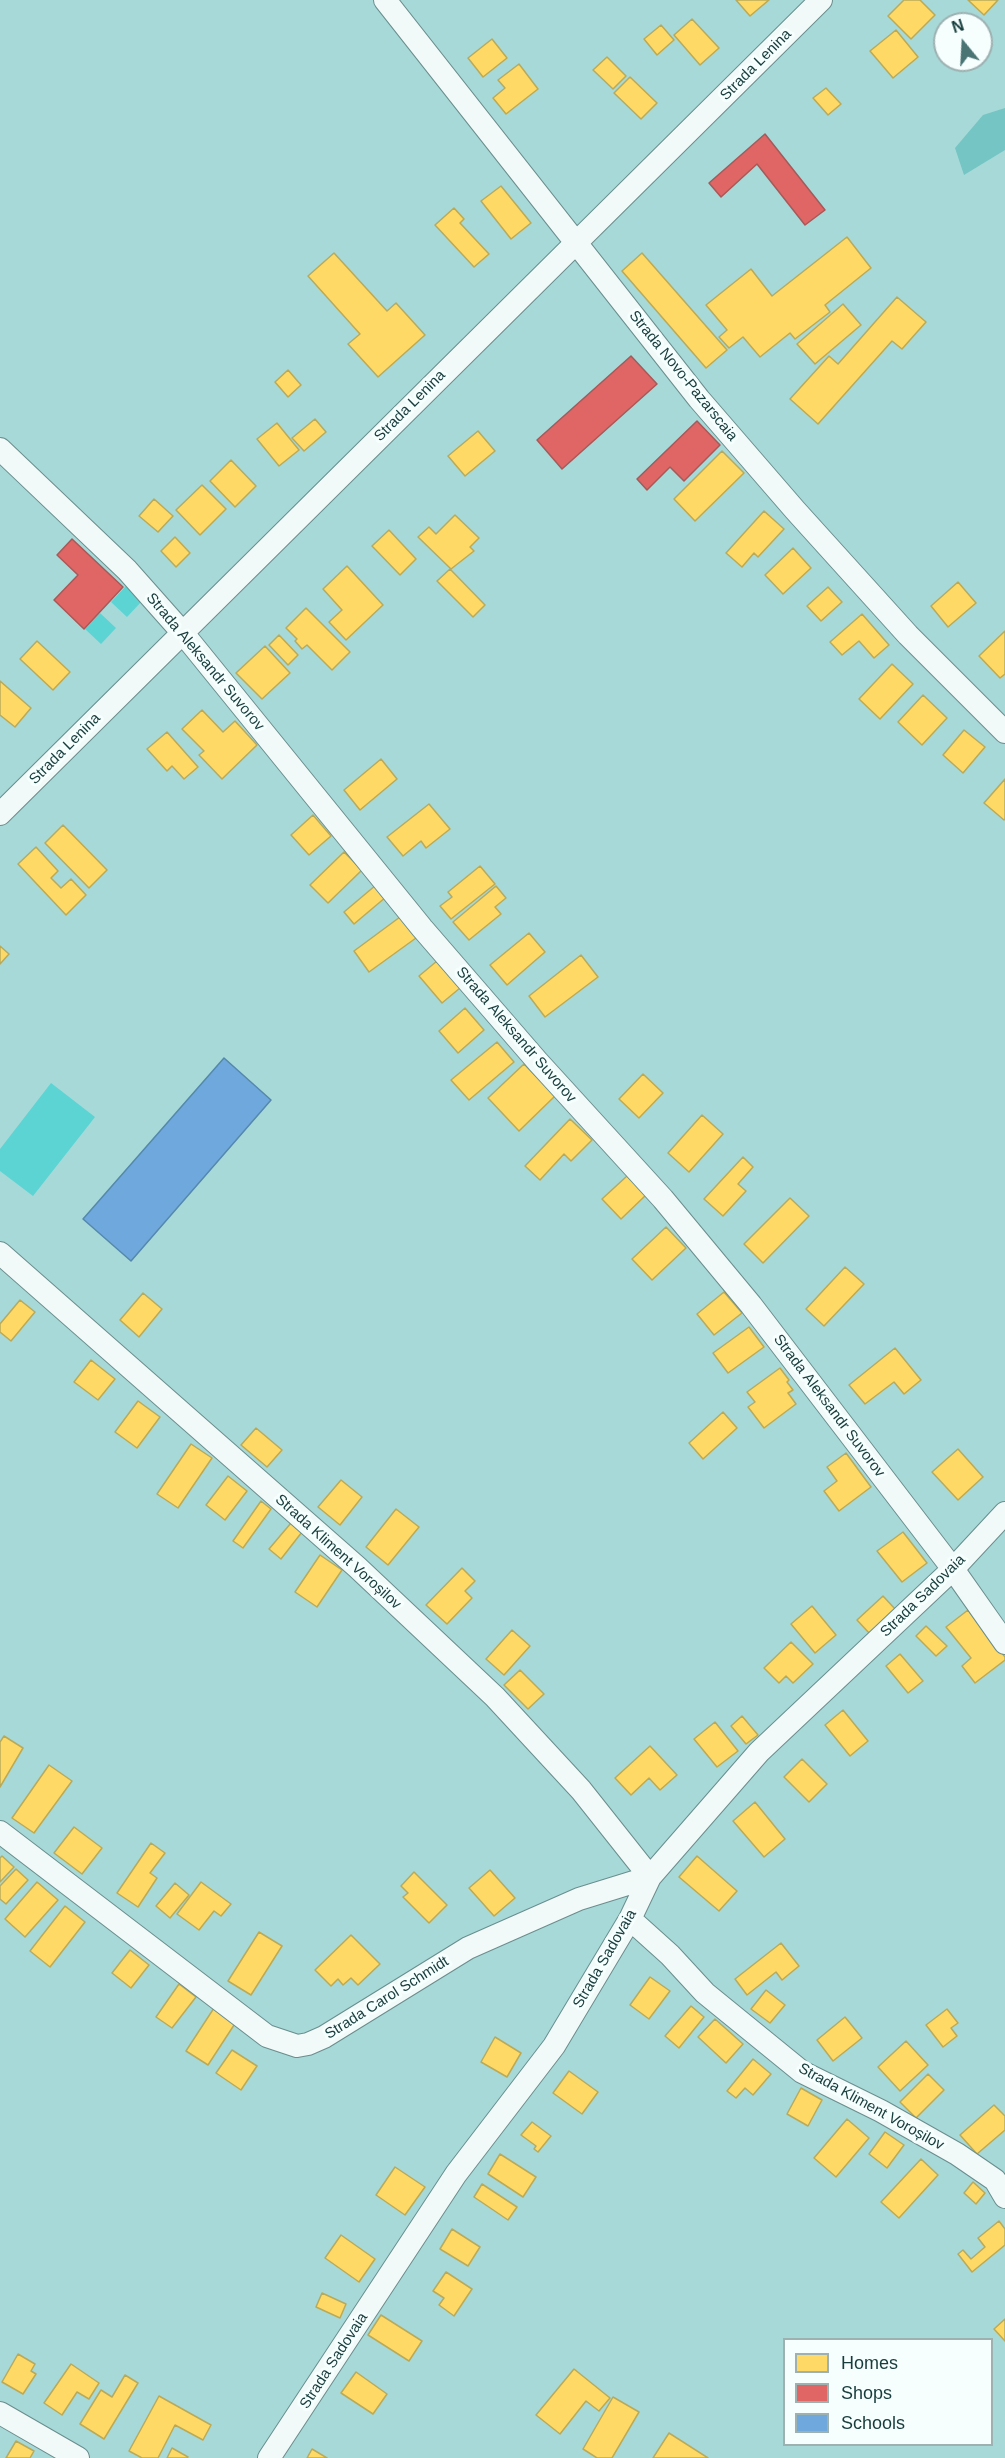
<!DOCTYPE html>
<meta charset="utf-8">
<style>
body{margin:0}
#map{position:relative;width:1005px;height:2458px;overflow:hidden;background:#a7d9d8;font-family:Arial,sans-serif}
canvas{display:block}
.legend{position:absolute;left:783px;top:2338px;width:210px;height:108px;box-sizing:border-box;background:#f6fefe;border:2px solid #9cb1b0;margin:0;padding:8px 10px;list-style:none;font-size:18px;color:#163d3c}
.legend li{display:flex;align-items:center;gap:12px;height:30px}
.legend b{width:30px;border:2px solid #9cb1b0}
.north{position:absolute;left:933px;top:12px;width:60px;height:60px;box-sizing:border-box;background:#f6fefe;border:2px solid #9cb1b0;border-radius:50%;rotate:342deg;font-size:16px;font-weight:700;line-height:24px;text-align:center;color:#163d3c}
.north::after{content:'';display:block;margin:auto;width:21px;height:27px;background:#497473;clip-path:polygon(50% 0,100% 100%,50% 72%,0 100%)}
</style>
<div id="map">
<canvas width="1005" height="2458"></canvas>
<ul class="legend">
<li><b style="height:16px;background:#ffd966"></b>Homes</li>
<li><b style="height:16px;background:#e06666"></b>Shops</li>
<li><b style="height:16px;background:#6fa8dc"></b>Schools</li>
</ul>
<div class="north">N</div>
</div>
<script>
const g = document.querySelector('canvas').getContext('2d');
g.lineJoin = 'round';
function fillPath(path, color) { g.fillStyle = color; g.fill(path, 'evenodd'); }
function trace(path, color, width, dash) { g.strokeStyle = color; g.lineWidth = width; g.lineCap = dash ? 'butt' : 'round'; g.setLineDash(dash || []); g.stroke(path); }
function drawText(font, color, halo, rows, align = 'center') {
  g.font = font + ' Arial,sans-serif'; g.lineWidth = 6; g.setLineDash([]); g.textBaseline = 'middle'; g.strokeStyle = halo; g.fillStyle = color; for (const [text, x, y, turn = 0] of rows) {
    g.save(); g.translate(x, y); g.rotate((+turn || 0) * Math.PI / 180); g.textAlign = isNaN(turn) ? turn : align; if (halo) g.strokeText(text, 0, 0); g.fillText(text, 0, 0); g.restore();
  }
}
const green = new Path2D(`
 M 126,586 L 142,601 L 127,617 L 111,602 Z
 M 100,613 L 116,628 L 101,644 L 85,629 Z
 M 51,1083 L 95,1117 L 33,1196 L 0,1171 L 0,1149 Z`);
const forest = new Path2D(`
 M 1005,108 L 1005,150 L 964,175 L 955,148 L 983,115 Z`);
const homes = new Path2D(`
 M 736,0 L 769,0 L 750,16 Z
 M 904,0 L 920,0 L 935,15 L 911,39 L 888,16 Z
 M 968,0 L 998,0 L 984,15 Z
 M 692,19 L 719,48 L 700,65 L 674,35 Z
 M 661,25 L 674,40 L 657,55 L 644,39 Z
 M 896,30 L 918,57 L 893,78 L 870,51 Z
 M 492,39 L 507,58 L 483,77 L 468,58 Z
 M 607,57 L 626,76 L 613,89 L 593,70 Z
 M 519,64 L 538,89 L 506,114 L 493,98 L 505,88 L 498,80 Z
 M 630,77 L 657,103 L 641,119 L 614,93 Z
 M 826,88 L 841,104 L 828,115 L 813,98 Z
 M 501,186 L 531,223 L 511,239 L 481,201 Z
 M 454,208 L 464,219 L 460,223 L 489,254 L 474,267 L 435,225 Z
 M 847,237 L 871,268 L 825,305 L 830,312 L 795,339 L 790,333 L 760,357 L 743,337 L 729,348 L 719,337 L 727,330 L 706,305 L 751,269 L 772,296 Z
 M 334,253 L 387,311 L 396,303 L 425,335 L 378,377 L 348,344 L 360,334 L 308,276 Z
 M 642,253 L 727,350 L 706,368 L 622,271 Z
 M 897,297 L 926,322 L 902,349 L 892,341 L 818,424 L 790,399 L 829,356 L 838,364 Z
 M 843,304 L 861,325 L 815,364 L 797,344 Z
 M 288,370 L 301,385 L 288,397 L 275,382 Z
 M 315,419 L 326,432 L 304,451 L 292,438 Z
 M 277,423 L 299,450 L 279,466 L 257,439 Z
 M 478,431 L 495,451 L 465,476 L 448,456 Z
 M 722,451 L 744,473 L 695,521 L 674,499 Z
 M 231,460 L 256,486 L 235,507 L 210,481 Z
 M 202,485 L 226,509 L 200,535 L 176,510 Z
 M 154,499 L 173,516 L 158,532 L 139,516 Z
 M 764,511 L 784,529 L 758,557 L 754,553 L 742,567 L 726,553 Z
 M 455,515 L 479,538 L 470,547 L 474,551 L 451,569 L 418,537 L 429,527 L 436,534 Z
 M 389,530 L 416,559 L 400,575 L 372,546 Z
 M 175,537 L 190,553 L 176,567 L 161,551 Z
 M 793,548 L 811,568 L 783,594 L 765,575 Z
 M 347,566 L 383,605 L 346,640 L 329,622 L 342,610 L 323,589 Z
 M 450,569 L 485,605 L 473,617 L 437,581 Z
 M 958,582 L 976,603 L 948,627 L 931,606 Z
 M 828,587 L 842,602 L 821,621 L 807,606 Z
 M 306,608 L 350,652 L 332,670 L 307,645 L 302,649 L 295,641 L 297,639 L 286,628 Z
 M 862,614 L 889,645 L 874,658 L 859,641 L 842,655 L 830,642 Z
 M 1005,631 L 1005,674 L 1000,678 L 979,656 Z
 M 279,635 L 298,655 L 288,665 L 269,645 Z
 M 37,641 L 70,672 L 53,690 L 20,659 Z
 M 265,646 L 290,673 L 262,699 L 236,673 Z
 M 892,664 L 913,684 L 880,719 L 859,699 Z
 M 0,681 L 31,708 L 15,727 L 0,715 Z
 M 923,695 L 947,718 L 922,745 L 898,722 Z
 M 202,710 L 223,732 L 235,721 L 257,745 L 222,779 L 199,755 L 204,751 L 182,729 Z
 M 964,730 L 985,747 L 963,773 L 943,755 Z
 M 167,732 L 198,767 L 184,779 L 172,766 L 167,771 L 147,749 Z
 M 381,759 L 397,779 L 360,810 L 344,790 Z
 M 1005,779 L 1005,819 L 1004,820 L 984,803 Z
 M 429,804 L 450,829 L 426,848 L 421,841 L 403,856 L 387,837 Z
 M 313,815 L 331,836 L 309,855 L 291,835 Z
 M 63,825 L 107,870 L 89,888 L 45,843 Z
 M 36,847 L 58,871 L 51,878 L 61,888 L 71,879 L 86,895 L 66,915 L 18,864 Z
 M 344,852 L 362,870 L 328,903 L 310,885 Z
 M 480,866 L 495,884 L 451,919 L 440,906 L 452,897 L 448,892 Z
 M 376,885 L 386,897 L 354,924 L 344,912 Z
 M 496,886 L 506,898 L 495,907 L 501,914 L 469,940 L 453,922 Z
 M 400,917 L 416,938 L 369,972 L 354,951 Z
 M 529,933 L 545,952 L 507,985 L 490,965 Z
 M 0,946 L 9,954 L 0,964 Z
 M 581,955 L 598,977 L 545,1017 L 529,996 Z
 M 437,961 L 460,988 L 442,1003 L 419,976 Z
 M 465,1008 L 484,1030 L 458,1053 L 439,1031 Z
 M 497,1042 L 514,1062 L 469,1100 L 451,1080 Z
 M 524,1064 L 555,1096 L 519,1131 L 488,1098 Z
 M 643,1074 L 663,1093 L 639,1118 L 619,1099 Z
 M 702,1115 L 723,1134 L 689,1172 L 668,1153 Z
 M 570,1119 L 592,1140 L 571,1161 L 564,1154 L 540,1180 L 525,1166 Z
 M 743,1157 L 753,1167 L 738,1184 L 746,1191 L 723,1216 L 704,1199 Z
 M 627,1176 L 646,1195 L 621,1219 L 602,1199 Z
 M 790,1198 L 809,1216 L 763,1263 L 744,1244 Z
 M 666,1227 L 686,1248 L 652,1280 L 632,1259 Z
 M 845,1267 L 864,1284 L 824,1326 L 806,1309 Z
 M 724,1292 L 742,1313 L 714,1335 L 697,1314 Z
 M 143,1293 L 162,1309 L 139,1337 L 120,1320 Z
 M 20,1300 L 35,1312 L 11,1341 L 0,1332 L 0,1324 Z
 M 749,1327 L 764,1347 L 728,1373 L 713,1353 Z
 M 895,1348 L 921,1380 L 904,1394 L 894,1382 L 865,1404 L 849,1385 Z
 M 91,1360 L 115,1379 L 98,1400 L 74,1382 Z
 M 780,1368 L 789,1380 L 787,1382 L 793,1390 L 788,1393 L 796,1404 L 764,1428 L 748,1407 L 755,1402 L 747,1392 Z
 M 138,1401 L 160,1417 L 137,1448 L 115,1432 Z
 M 723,1412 L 737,1428 L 703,1459 L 689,1443 Z
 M 256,1428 L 282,1450 L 267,1467 L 241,1445 Z
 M 191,1444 L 212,1458 L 178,1508 L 157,1494 Z
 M 958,1449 L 983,1477 L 958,1500 L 932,1472 Z
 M 846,1453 L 871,1487 L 839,1511 L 824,1491 L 837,1481 L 827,1467 Z
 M 228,1476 L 247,1491 L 225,1520 L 206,1505 Z
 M 341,1480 L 362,1497 L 340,1525 L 318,1507 Z
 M 261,1501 L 271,1509 L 243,1548 L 233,1541 Z
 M 396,1509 L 419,1527 L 388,1565 L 366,1547 Z
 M 291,1523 L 302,1532 L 281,1559 L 269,1549 Z
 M 903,1532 L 927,1563 L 902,1582 L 877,1551 Z
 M 320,1555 L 342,1570 L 317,1607 L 295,1592 Z
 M 462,1568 L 475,1581 L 465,1591 L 472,1598 L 447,1624 L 426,1605 Z
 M 883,1596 L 896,1610 L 870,1634 L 857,1620 Z
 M 812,1606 L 836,1635 L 815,1653 L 791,1624 Z
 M 968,1610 L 1005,1657 L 1005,1660 L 975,1683 L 962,1666 L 971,1658 L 946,1627 Z
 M 926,1626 L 947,1646 L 936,1656 L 916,1636 Z
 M 512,1630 L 530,1646 L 504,1675 L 486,1659 Z
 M 791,1642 L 813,1664 L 793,1683 L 786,1676 L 779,1683 L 764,1668 Z
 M 900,1654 L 923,1681 L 908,1693 L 886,1666 Z
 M 520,1670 L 544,1694 L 528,1709 L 504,1685 Z
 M 843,1710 L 868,1741 L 850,1756 L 825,1725 Z
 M 742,1716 L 758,1735 L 746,1744 L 731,1726 Z
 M 715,1722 L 738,1751 L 717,1767 L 694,1739 Z
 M 4,1736 L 23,1748 L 0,1787 L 0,1742 Z
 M 650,1746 L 677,1775 L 660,1790 L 649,1778 L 631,1795 L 615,1778 Z
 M 802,1759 L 827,1784 L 809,1802 L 784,1777 Z
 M 49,1765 L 72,1781 L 34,1833 L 12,1818 Z
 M 755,1802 L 785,1839 L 764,1857 L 733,1821 Z
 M 74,1827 L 102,1848 L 82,1874 L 54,1853 Z
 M 151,1843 L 165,1853 L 150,1873 L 157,1878 L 138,1907 L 117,1893 Z
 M 2,1856 L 14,1867 L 0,1882 L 0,1858 Z
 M 697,1856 L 737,1891 L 719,1911 L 679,1877 Z
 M 16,1869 L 28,1880 L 6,1904 L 0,1899 L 0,1886 Z
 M 490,1870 L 515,1898 L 494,1916 L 469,1888 Z
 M 414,1872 L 447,1905 L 429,1923 L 403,1897 L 408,1893 L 401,1886 Z
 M 37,1882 L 58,1900 L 25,1937 L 5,1919 Z
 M 201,1882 L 231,1904 L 221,1916 L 214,1911 L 199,1930 L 177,1914 Z
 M 175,1883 L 189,1895 L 170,1918 L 156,1906 Z
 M 65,1906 L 85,1922 L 50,1967 L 30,1951 Z
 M 259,1932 L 282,1946 L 251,1995 L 228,1981 Z
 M 351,1935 L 380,1964 L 358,1985 L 351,1978 L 343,1985 L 338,1979 L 331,1986 L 315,1970 Z
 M 781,1943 L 799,1966 L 782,1980 L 776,1972 L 747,1995 L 735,1979 Z
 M 130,1950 L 149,1965 L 131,1988 L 112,1973 Z
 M 650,1977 L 670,1991 L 649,2019 L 630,2005 Z
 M 179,1984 L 196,1997 L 172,2028 L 156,2017 Z
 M 766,1990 L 785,2005 L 770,2023 L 751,2009 Z
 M 691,2006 L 704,2017 L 679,2048 L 665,2036 Z
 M 214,2008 L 236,2022 L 208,2065 L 186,2051 Z
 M 947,2009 L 958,2023 L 951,2028 L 957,2036 L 943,2047 L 926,2025 Z
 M 845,2017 L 862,2038 L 833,2061 L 817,2040 Z
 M 715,2019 L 743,2044 L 726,2063 L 698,2037 Z
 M 495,2037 L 521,2053 L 507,2077 L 481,2062 Z
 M 906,2041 L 928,2065 L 900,2091 L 878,2067 Z
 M 232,2050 L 257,2066 L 241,2090 L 216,2073 Z
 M 753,2059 L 771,2074 L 753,2095 L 745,2088 L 736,2098 L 727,2091 Z
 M 569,2071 L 598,2092 L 582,2114 L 553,2093 Z
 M 928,2074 L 944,2090 L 916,2118 L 900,2102 Z
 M 801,2088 L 822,2100 L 808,2126 L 787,2114 Z
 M 994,2105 L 1005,2116 L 1005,2130 L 977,2154 L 960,2135 Z
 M 847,2119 L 869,2138 L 836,2177 L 814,2158 Z
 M 532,2122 L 551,2136 L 538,2152 L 534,2149 L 536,2146 L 521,2135 Z
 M 885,2132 L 904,2145 L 887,2168 L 869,2154 Z
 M 500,2154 L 536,2177 L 523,2197 L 488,2174 Z
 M 921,2159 L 938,2175 L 899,2218 L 881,2202 Z
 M 395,2167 L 425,2187 L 405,2215 L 376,2195 Z
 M 973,2182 L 985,2193 L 976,2204 L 964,2193 Z
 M 482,2184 L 517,2207 L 508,2220 L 474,2197 Z
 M 999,2221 L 1005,2229 L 1005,2245 L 972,2272 L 958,2254 L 963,2250 L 971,2259 L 985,2247 L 978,2238 Z
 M 452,2229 L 480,2247 L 468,2266 L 440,2249 Z
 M 341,2235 L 375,2259 L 359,2282 L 325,2258 Z
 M 446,2272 L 472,2289 L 454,2316 L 439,2305 L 444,2298 L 433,2291 Z
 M 322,2293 L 346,2304 L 340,2318 L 316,2307 Z
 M 381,2315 L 422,2341 L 409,2361 L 368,2335 Z
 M 1005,2319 L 1005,2341 L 994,2329 Z
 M 18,2354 L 35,2364 L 31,2371 L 36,2374 L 23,2394 L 2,2382 Z
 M 71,2364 L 99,2383 L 89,2399 L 77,2392 L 62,2415 L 44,2403 Z
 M 574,2369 L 610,2398 L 599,2411 L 586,2401 L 560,2434 L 536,2415 Z
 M 356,2372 L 387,2394 L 373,2414 L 341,2393 Z
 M 125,2375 L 138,2383 L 104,2439 L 80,2424 L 101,2390 L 112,2397 Z
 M 159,2396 L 211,2425 L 203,2440 L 175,2425 L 158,2458 L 142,2458 L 129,2451 Z
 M 613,2397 L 639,2412 L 612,2458 L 597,2458 L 583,2449 Z
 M 669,2433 L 708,2458 L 653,2458 Z
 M 16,2441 L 34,2451 L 30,2458 L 6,2458 Z
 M 172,2448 L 188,2457 L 187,2458 L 167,2458 Z
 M 312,2449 L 327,2458 L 307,2458 Z`);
const shops = new Path2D(`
 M 765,134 L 825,210 L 805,225 L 757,164 L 721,197 L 709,183 Z
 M 631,356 L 657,384 L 562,469 L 537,440 Z
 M 697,421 L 720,445 L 684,481 L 670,467 L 647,490 L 637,479 Z
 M 72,539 L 123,587 L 84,629 L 54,600 L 78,575 L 57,555 Z`);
const schools = new Path2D(`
 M 224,1058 L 271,1100 L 131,1261 L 83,1219 Z`);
const minor = new Path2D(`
 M 385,0 L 699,399 L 795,510 L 908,635 L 1005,732
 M 0,449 L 127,570 L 182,632 L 422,928 L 538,1062 L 663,1199 L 751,1305 L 953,1569 L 1005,1643
 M 0,814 L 821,0
 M 0,1253 L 357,1567 L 495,1697 L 581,1790 L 650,1877 L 579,1899 L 468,1948 L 324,2037 L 308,2044 L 297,2046 L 267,2036 L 0,1832
 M 630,1919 L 670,1955 L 705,1993 L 802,2072 L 881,2111 L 957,2154 L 995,2180 L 1005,2197
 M 0,2413 L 78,2458
 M 269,2458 L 456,2174 L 554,2046 L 630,1919 L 650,1877 L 759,1752 L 953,1569 L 1005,1513`);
const streetNames = [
 ["Strada Lenina",756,65,-45],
 ["Strada Novo-Pazarscaia",683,376,51],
 ["Strada Lenina",410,406,-45],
 ["Strada Aleksandr Suvorov",205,662,50],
 ["Strada Lenina",65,749,-45],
 ["Strada Aleksandr Suvorov",516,1035,49],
 ["Strada Aleksandr Suvorov",829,1406,53],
 ["Strada Kliment Voroșilov",338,1552,42],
 ["Strada Sadovaia",923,1596,-44],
 ["Strada Sadovaia",605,1959,-60],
 ["Strada Carol Schmidt",387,1998,-32],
 ["Strada Kliment Voroșilov",871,2107,29],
 ["Strada Sadovaia",334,2361,-57]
];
fillPath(green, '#5bd4d3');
fillPath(forest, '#74c5c3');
fillPath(homes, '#ffd966');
trace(homes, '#b9aa59', 1.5);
fillPath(shops, '#e06666');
trace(shops, '#a35a59', 1.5);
fillPath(schools, '#6fa8dc');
trace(schools, '#5488ac', 1.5);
trace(minor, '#698e8d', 24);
trace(minor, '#f2f9f9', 22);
drawText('15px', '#163d3c', '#f6fefe', streetNames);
</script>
